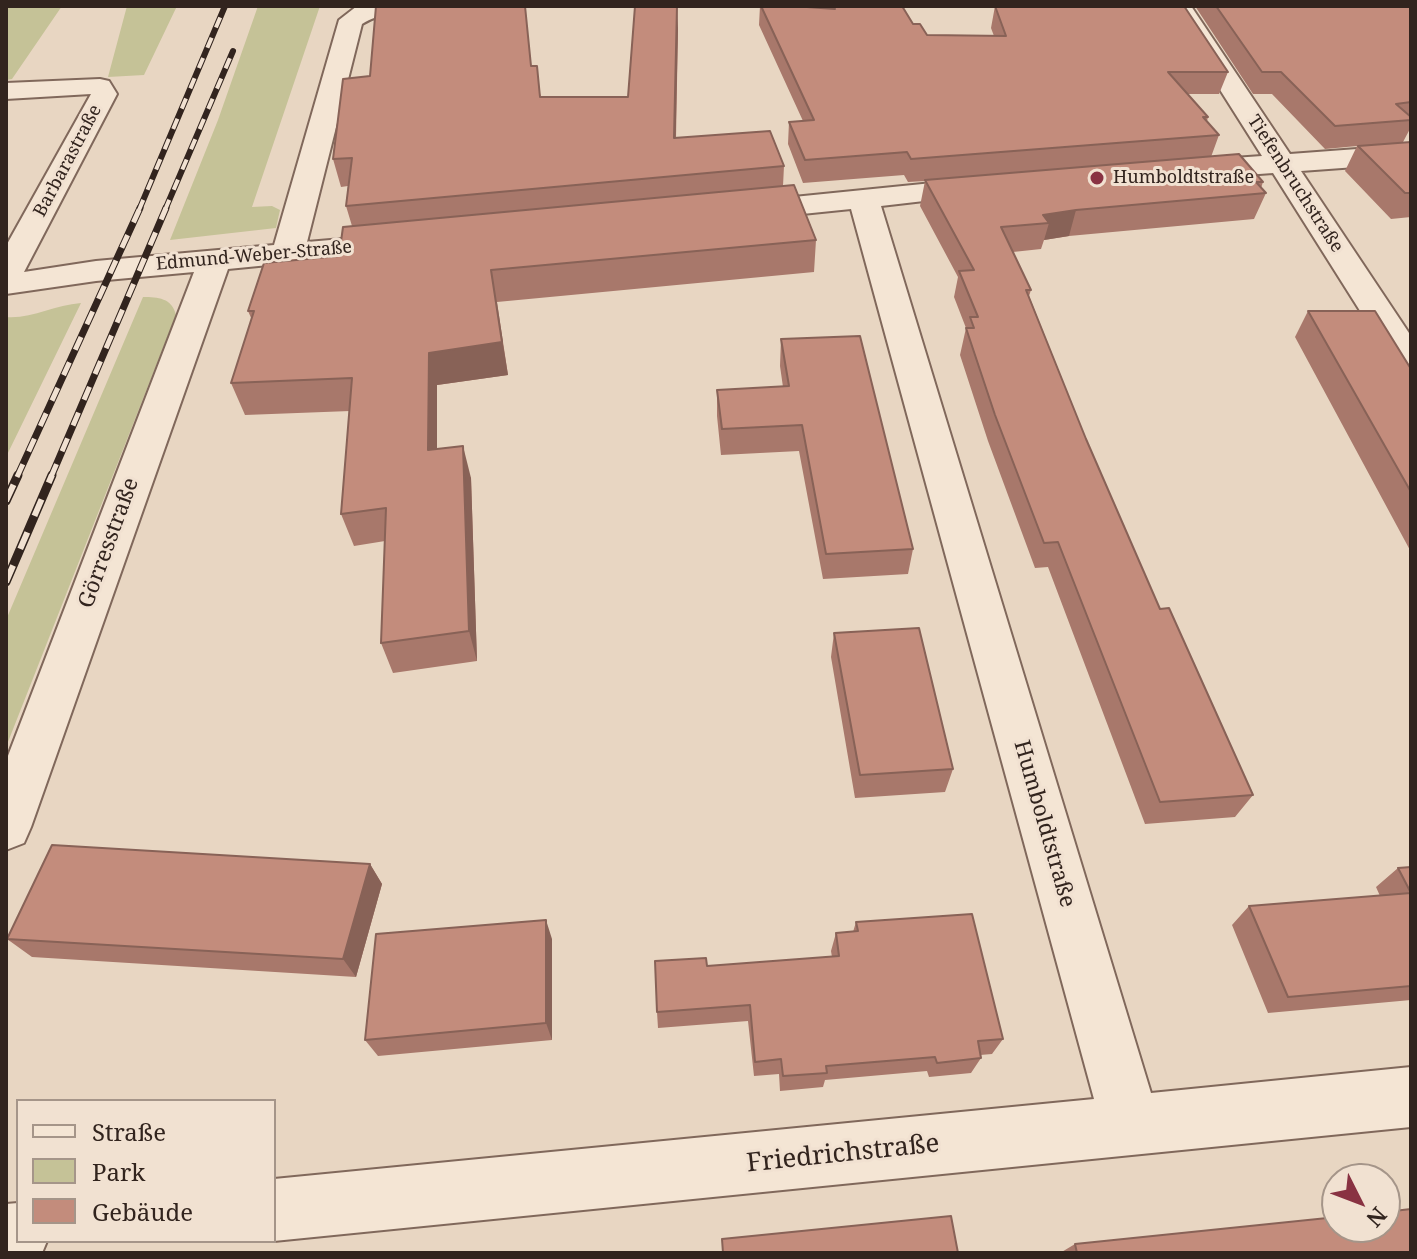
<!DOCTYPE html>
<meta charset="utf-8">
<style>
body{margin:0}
#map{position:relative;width:1417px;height:1259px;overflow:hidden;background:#e8d6c2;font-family:"Noto Serif",serif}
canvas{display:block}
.frame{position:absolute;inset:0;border:8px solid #32241e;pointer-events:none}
.legend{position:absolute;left:16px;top:1099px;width:260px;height:144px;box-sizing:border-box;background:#f1e1d1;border:2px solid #a59589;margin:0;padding:10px 14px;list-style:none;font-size:24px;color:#32241e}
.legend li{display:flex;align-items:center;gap:16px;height:40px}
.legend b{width:40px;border:2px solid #a59589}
.north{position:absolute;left:1321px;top:1163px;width:80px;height:80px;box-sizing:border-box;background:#f1e1d1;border:2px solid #a59589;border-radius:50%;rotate:132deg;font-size:22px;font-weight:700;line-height:32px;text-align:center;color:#32241e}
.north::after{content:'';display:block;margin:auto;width:28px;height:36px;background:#893242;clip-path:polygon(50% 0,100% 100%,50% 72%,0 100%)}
</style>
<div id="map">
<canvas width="1417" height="1259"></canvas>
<div class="frame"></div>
<ul class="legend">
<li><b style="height:10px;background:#f4e5d4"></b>Straße</li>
<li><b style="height:22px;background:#c5c297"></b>Park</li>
<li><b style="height:22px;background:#c38c7c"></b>Gebäude</li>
</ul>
<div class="north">N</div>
</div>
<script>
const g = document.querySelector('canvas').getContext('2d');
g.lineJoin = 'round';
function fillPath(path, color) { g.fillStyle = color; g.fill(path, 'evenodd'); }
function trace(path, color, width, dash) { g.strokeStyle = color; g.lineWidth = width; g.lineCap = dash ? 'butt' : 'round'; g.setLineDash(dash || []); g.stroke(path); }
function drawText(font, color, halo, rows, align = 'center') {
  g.font = font + ' "Noto Serif",serif'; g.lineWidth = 6; g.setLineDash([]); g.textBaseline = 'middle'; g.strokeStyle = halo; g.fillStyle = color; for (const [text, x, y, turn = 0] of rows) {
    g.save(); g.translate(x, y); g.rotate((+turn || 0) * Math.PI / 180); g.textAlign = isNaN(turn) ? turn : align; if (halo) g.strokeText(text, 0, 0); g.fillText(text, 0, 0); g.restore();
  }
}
const green = new Path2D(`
 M 6,6 L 62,6 L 12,79 L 6,80 Z
 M 127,6 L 177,6 L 144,75 L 108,77 Z
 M 258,6 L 320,6 L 252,207 L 272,206 L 280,210 L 276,228 L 170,240 L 218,120 Z
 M 143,297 C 158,297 172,298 176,315 L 6,747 L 6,620 Z
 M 81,303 L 6,457 L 6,317 C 32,319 54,305 81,303 Z`);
const minor = new Path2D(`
 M 357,6 L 422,6 L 418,11 C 398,16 380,12 362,24 L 307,242 L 401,234 L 412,236 L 417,243 L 412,250 L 401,252 L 228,269 L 31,827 L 24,843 L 6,850 L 6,761 L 194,272 L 96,281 L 6,294 L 6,246 L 91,94 L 6,99 L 6,83 L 100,79 L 109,81 L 117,94 L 24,272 L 96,261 L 274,245 L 339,20 Z
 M 1167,6 L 1191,6 L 1290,154 L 1411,145 L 1411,163 L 1301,171 L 1411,336 L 1411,374 L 1398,371 L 1273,173 L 1190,179 L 1180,176 L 1175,170 L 1180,164 L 1190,161 L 1262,156 Z
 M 982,178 L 993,181 L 997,187 L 993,193 L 881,206 L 1151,1093 L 1411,1067 L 1411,1127 L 274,1241 L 273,1241 L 274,1179 L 1094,1099 L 851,209 L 744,220 L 733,217 L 729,211 L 733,205 L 744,202 Z
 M 18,1203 L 18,1241 L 47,1241 L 42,1253 L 6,1253 L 6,1204 Z`);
const railFar2 = new Path2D(`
 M 139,210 L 225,6
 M 165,210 L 233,51`);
const railFar1 = new Path2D(`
 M 17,477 L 140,208
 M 51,477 L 166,208`);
const rail = new Path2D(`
 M 6,501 L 18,475
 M 6,582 L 52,475`);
const wall = new Path2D(`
 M 760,6 L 793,6 L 822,8 L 821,6 L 902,6 L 913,24 L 927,35 L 994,36 L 991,28 L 995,6 L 1228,72 L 1219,94 L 1188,94 L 1208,117 L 1207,121 L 1219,135 L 1211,157 L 1263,182 L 1261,188 L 1266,193 L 1254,219 L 1069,236 L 1044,240 L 1041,249 L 1013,252 L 1031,290 L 1029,296 L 1086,439 L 1160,609 L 1253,795 L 1235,817 L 1145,824 L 1048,567 L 1035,568 L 988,441 L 960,355 L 966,328 L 954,297 L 958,277 L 920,206 L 925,181 L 908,182 L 904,175 L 803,183 L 788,144 L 789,122 L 803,121 L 759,25 Z
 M 1195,6 L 1411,6 L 1411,127 L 1403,142 L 1411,142 L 1411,217 L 1391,219 L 1345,171 L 1357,146 L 1325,149 L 1272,94 L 1253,94 Z
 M 678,28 L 676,138 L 784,166 L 783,186 L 816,240 L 814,272 L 497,302 L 508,375 L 437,385 L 437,449 L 471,478 L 477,661 L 393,673 L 381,643 L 385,541 L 354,546 L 341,514 L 350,411 L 245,415 L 231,383 L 252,320 L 248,311 L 339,256 L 352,226 L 346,206 L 348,186 L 341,187 L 333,159 L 532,66 L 541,97 L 628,97 Z
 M 1308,311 L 1411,369 L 1411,552 L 1295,337 Z
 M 781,339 L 913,549 L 908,574 L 823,579 L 799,451 L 721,455 L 717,416 L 717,390 L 783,387 L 780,366 Z
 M 834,633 L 953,769 L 945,792 L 855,798 L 831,657 Z
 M 370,864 L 382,884 L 356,977 L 32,957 L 7,939 Z
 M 1411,867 L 1411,1000 L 1268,1013 L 1232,925 L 1249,906 L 1380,896 L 1376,887 L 1398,868 Z
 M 856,922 L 1003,1039 L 992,1054 L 980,1055 L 981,1058 L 971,1073 L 929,1077 L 927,1071 L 825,1080 L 823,1087 L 780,1091 L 779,1074 L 754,1076 L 748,1021 L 658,1028 L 657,1012 L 707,966 L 832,957 L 831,951 L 836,933 L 853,932 Z
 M 552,939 L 552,1040 L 378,1056 L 365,1040 Z
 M 1075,1244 L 1411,1253 L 1060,1253 Z`);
const shadedWall = new Path2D(`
 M 677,6 L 678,28 L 675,166 L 674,138 Z
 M 1076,210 L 1069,236 L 1044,240 L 1049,223 L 1043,215 Z
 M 491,270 L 508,375 L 437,385 L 437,482 L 428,450 L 429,353 Z
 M 463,446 L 471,478 L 477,661 L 469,631 Z
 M 370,864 L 382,884 L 356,977 L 343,959 Z
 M 546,920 L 552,939 L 552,1040 L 546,1023 Z`);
const building = new Path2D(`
 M 376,6 L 525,6 L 531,66 L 537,66 L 540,97 L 628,97 L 635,6 L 677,6 L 674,138 L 770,131 L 784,166 L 346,206 L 352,158 L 333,159 L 343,79 L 370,76 Z
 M 761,6 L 793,6 L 835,9 L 833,6 L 902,6 L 913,24 L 920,24 L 927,35 L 1006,36 L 995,6 L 1184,6 L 1228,72 L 1168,72 L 1208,117 L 1203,117 L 1219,135 L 911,159 L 907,152 L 805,160 L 789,122 L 814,120 Z
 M 1216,6 L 1411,6 L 1411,102 L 1396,104 L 1411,117 L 1411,120 L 1335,126 L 1281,72 L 1262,72 Z
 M 1411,142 L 1411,193 L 1405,193 L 1358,146 Z
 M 1239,154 L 1263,182 L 1256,182 L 1266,193 L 1076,210 L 1043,215 L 1049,223 L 1001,227 L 1031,290 L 1026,290 L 1086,439 L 1160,609 L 1169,608 L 1253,795 L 1160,802 L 1058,542 L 1044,543 L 995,415 L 966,328 L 974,328 L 970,317 L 978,317 L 959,271 L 974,270 L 925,180 Z
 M 794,185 L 816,240 L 491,270 L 502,342 L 429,353 L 428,450 L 463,446 L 469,631 L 381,643 L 386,508 L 341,514 L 352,378 L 231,383 L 254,311 L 248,311 L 264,263 L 339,256 L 343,227 Z
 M 1308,311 L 1375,311 L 1411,369 L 1411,492 Z
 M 860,336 L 913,549 L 826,554 L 802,425 L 722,429 L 717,390 L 789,386 L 781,339 Z
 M 919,628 L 953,769 L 860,775 L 834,633 Z
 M 52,845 L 370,864 L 343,959 L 7,939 Z
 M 1411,867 L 1411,893 L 1398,868 Z
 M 1411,893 L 1411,986 L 1288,997 L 1249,906 Z
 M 972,914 L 1003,1039 L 978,1041 L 981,1058 L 937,1063 L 935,1057 L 826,1066 L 827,1073 L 783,1076 L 781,1059 L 755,1062 L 750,1005 L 657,1012 L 655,961 L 706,958 L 707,966 L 839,956 L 836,933 L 858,931 L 856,922 Z
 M 546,920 L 546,1023 L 365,1040 L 376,934 Z
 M 1411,1209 L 1411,1253 L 1077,1253 L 1075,1244 L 1337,1217 L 1337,1227 L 1385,1227 L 1385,1212 Z
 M 951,1216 L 958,1253 L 723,1253 L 722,1239 Z`);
const markers = [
 [1097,178,8,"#893242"]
];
const farStreetnames = [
 ["Barbarastraße",68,161,-62],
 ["Tiefenbruchstraße",1295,184,57],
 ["Edmund-Weber-Straße",254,256,-5]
];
const farPoinames = [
 ["Humboldtstraße",1113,178]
];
const streetNames = [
 ["Görresstraße",109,543,-70],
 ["Humboldtstraße",1044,824,74]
];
const nearStreetnames = [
 ["Friedrichstraße",843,1154,-6]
];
fillPath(green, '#c5c297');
trace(minor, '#80685b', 4);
fillPath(minor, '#f4e5d4');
trace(railFar2, '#32241e', 6);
trace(railFar1, '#32241e', 7);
trace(rail, '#32241e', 9);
trace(railFar2, '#f1e1d1', 4, [11]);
trace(railFar1, '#f1e1d1', 5, [14]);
trace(rail, '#f1e1d1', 6, [18]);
fillPath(wall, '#a8786b');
fillPath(shadedWall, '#886257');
fillPath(building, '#c38c7c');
trace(building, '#886257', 2);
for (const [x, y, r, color] of markers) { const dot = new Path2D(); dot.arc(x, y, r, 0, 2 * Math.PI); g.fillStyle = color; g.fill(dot); trace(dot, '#f1e1d1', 3); }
drawText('18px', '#32241e', '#f1e1d1', farStreetnames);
drawText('18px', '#32241e', '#f1e1d1', farPoinames, 'left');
drawText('22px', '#32241e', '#f1e1d1', streetNames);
drawText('26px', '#32241e', '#f1e1d1', nearStreetnames);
</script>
